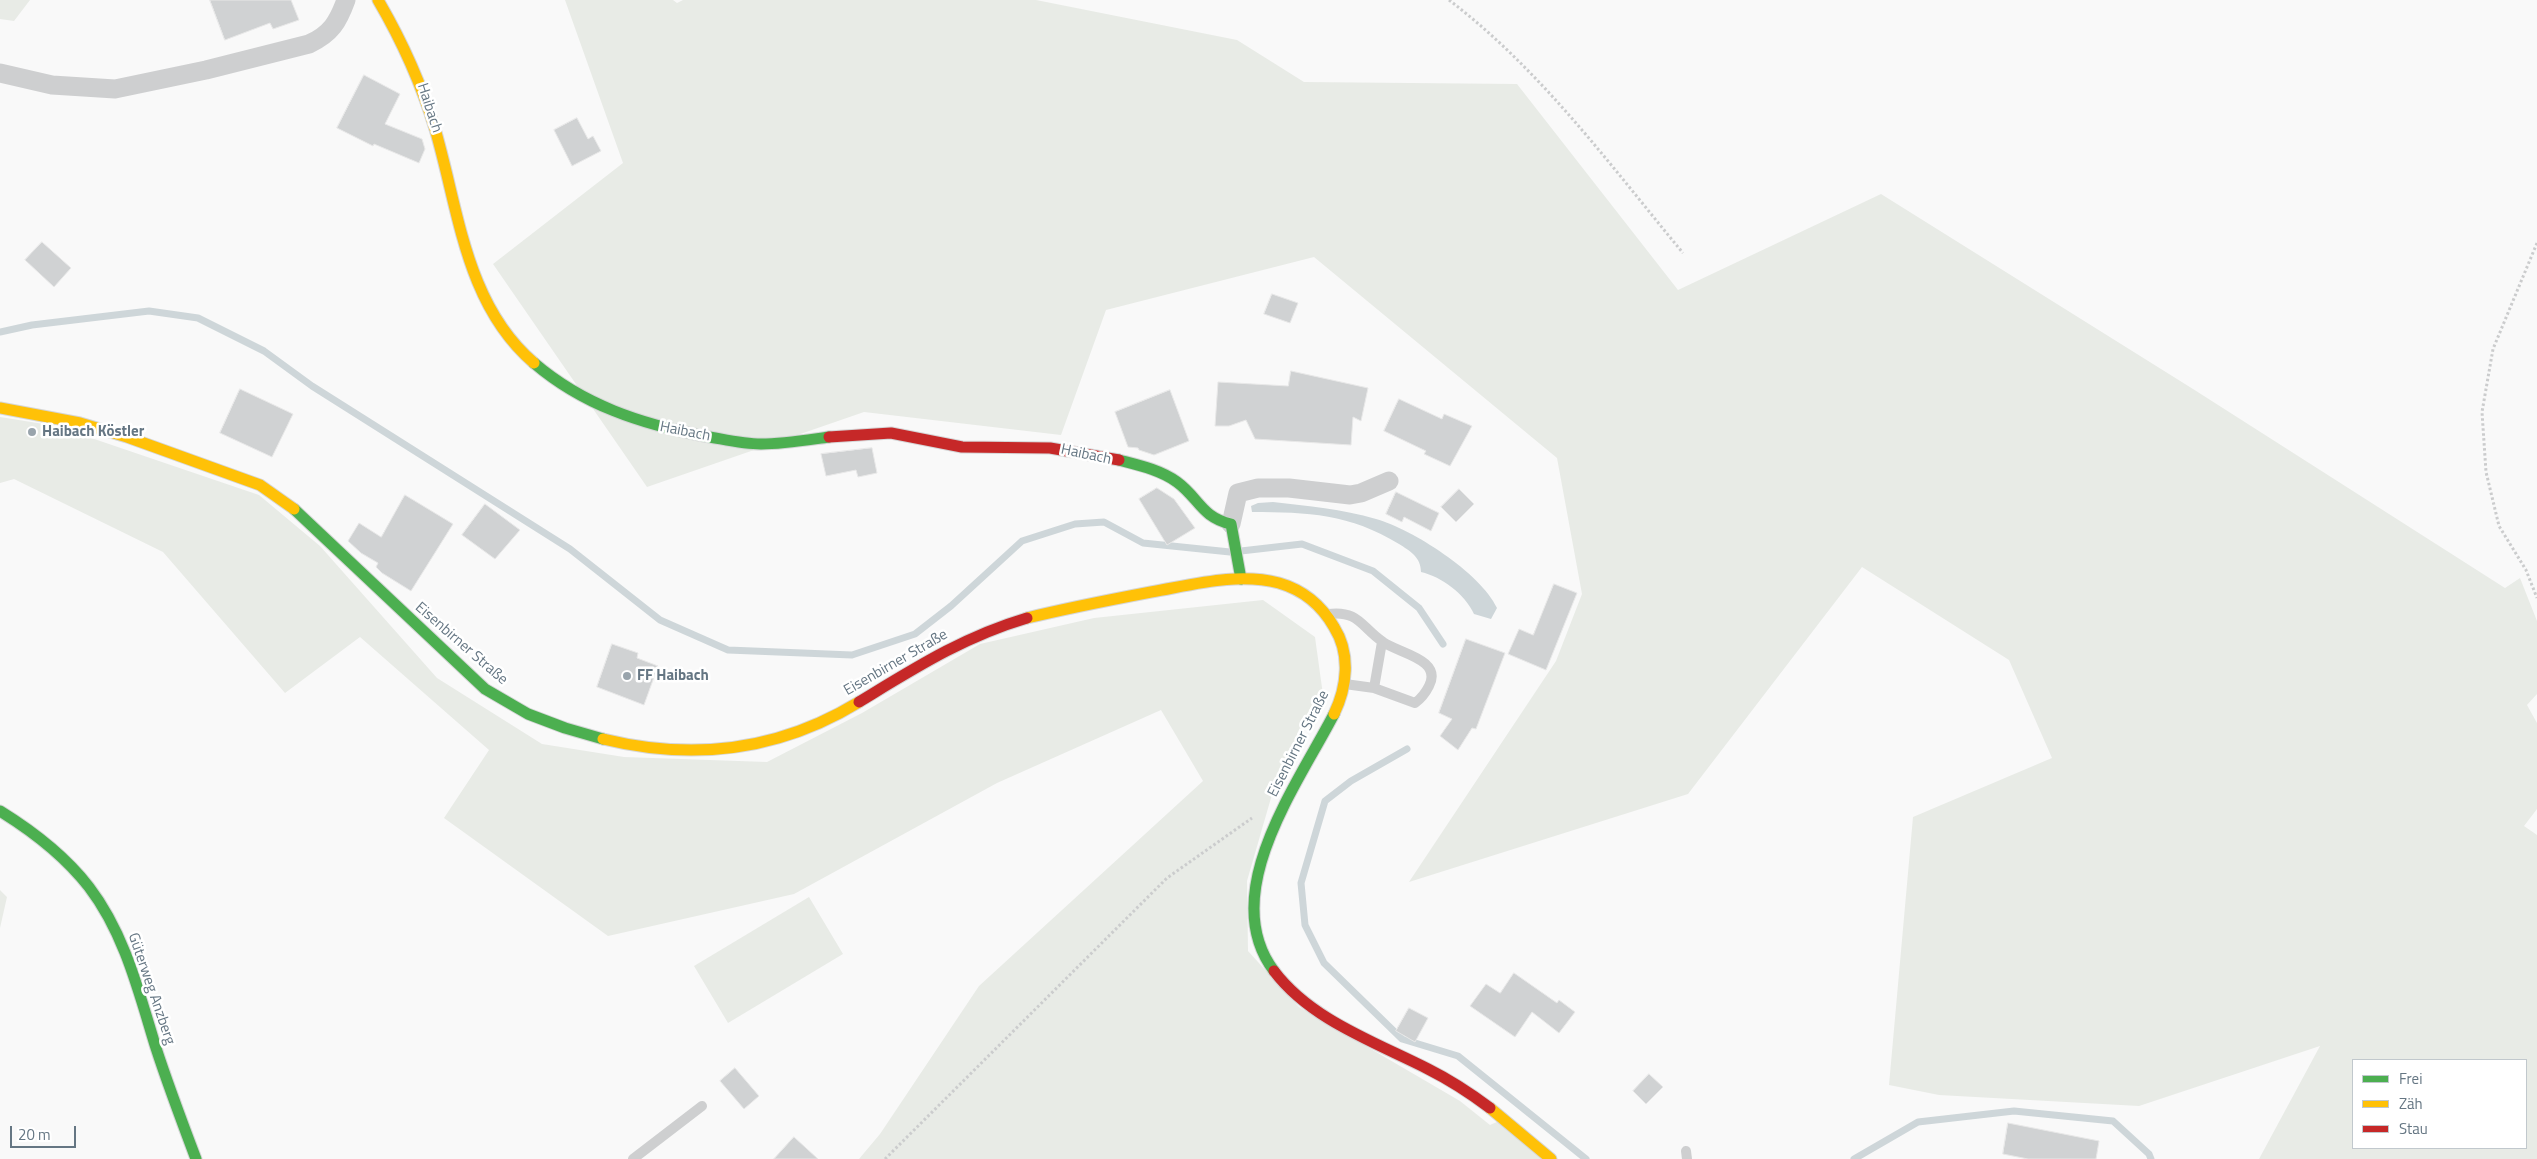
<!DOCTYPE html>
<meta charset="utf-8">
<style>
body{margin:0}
#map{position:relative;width:2537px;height:1159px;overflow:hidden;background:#f9f9f9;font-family:"Titillium Web",sans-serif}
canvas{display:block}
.legend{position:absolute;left:2352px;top:1059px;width:175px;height:90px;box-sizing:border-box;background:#fff;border:1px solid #c1c8cd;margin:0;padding:6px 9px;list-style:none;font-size:15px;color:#657683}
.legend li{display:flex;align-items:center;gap:10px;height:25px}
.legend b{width:25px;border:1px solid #c1c8cd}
.scale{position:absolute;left:10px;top:1126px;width:66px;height:22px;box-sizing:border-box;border:2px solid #657683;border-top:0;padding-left:6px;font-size:15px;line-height:18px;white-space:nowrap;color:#657683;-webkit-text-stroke:4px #fff;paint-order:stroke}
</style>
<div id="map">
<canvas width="2537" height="1159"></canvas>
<ul class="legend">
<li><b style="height:6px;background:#4caf50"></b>Frei</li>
<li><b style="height:6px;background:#ffc107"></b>Zäh</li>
<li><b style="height:6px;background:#c62828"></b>Stau</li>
</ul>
<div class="scale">20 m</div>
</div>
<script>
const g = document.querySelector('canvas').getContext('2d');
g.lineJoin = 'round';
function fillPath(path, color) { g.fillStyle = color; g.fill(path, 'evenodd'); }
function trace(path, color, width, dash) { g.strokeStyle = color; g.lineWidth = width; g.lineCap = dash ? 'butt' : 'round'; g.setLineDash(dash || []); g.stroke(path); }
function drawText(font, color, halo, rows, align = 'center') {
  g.font = font + ' "Titillium Web",sans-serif'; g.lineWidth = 5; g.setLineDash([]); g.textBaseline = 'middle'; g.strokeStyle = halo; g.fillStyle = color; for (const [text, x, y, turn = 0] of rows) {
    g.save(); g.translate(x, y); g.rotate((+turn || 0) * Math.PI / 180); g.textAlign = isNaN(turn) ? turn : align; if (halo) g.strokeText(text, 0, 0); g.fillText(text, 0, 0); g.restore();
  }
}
const green = new Path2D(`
 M 0,0 L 30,0 L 14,21 L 0,19 Z
 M 565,0 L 673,0 L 677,3 L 683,0 L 1036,0 L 1237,40 L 1304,82 L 1517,84 L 1678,290 L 1881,194 L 2193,389 L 2505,588 L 2520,578 L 2537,621 L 2537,694 L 2527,705 L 2537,723 L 2537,809 L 2524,826 L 2537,835 L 2537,1159 L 2259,1159 L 2320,1046 L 2139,1106 L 1939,1095 L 1889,1085 L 1913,817 L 2052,758 L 2009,660 L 1862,567 L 1688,794 L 1409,882 L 1556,661 L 1582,594 L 1557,458 L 1314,257 L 1106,310 L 1061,435 L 864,412 L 647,487 L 493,264 L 623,163 ZM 2353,1060 L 2526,1060 L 2526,1148 L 2353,1148 Z
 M 0,417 L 56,426 L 259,495 L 320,546 L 437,678 L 542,744 L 624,757 L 767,762 L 862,713 L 980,644 L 1094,618 L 1263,600 L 1315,637 L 1323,695 L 1273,791 L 1247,881 L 1248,951 L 1299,1007 L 1460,1101 L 1490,1125 L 1499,1121 L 1545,1159 L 859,1159 L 880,1134 L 979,986 L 1203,781 L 1161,710 L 997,783 L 794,894 L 608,936 L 444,818 L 489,750 L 360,637 L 285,693 L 163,552 L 14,479 L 0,483 Z
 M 0,890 L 7,897 L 0,928 Z
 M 809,897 L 843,954 L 728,1023 L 694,966 Z`);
const water = new Path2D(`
 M 1273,502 C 1308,506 1342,509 1376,519 C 1412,529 1481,573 1497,608 L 1491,619 L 1474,614 C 1465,594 1442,577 1421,572 C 1421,557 1410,551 1399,544 C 1350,514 1308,512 1252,512 L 1251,506 L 1258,503 Z`);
const stream = new Path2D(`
 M 0,332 L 32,325 L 149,311 L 198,318 L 264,351 L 312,386 L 570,549 L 660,620 L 728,650 L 852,655 L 915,634 L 951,606 L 1022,541 L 1075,524 L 1104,522 L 1143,543 L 1230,552
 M 1241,551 L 1302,544 L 1373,571 L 1419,608 L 1443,644
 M 1407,749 L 1351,781 L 1325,801 L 1301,883 L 1305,925 L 1324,963 L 1402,1039 L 1458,1056 L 1586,1159
 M 1854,1159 L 1918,1122 L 2014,1111 L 2113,1121 L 2149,1154 L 2151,1159`);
const building = new Path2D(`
 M 210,0 L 291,0 L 299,20 L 273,29 L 270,23 L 225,40 Z
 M 364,75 L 400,94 L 385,124 L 422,139 L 425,149 L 419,163 L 374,144 L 373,146 L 337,128 Z
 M 577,118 L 588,139 L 593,136 L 601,151 L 572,166 L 554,130 Z
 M 42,242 L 71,268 L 54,287 L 25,260 Z
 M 1272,294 L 1298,303 L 1290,323 L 1264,314 Z
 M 1291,371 L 1368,388 L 1361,421 L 1353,417 L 1351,445 L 1255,439 L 1246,420 L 1229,426 L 1215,426 L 1218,382 L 1288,386 Z
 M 240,389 L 293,414 L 272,457 L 220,433 Z
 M 1170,390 L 1189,441 L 1154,455 L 1139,450 L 1138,448 L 1128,447 L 1115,412 Z
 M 1399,399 L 1442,419 L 1444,414 L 1472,426 L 1450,466 L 1424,454 L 1426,451 L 1384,431 Z
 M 872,448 L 877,473 L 858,477 L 856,470 L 826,476 L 821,454 Z
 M 1157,488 L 1174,499 L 1195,528 L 1167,545 L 1139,499 Z
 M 1459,489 L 1474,504 L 1456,522 L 1441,507 Z
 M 1396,492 L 1439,513 L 1431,531 L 1404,517 L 1402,522 L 1386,514 Z
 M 405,495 L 453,524 L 411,591 L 382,573 L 376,567 L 378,563 L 361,553 L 348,541 L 359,523 L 381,537 Z
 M 485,504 L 520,530 L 495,559 L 462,535 Z
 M 1554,584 L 1577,593 L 1546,670 L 1508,654 L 1519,629 L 1533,635 Z
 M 1466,639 L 1505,653 L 1476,729 L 1472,728 L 1458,750 L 1440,736 L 1452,719 L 1439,713 Z
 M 612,644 L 638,653 L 637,658 L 658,666 L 644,705 L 597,687 Z
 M 1514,973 L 1557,1003 L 1559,1000 L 1575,1012 L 1559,1033 L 1532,1012 L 1515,1037 L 1470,1006 L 1486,984 L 1500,993 Z
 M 1409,1008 L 1428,1018 L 1415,1042 L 1396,1031 Z
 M 735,1068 L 759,1096 L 744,1109 L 720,1081 Z
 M 1649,1074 L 1663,1087 L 1646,1104 L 1633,1091 Z
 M 2008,1123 L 2099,1141 L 2096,1159 L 2028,1159 L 2003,1154 Z
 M 794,1137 L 818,1159 L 774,1159 Z`);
const path = new Path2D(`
 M 1449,0 C 1541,70 1610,165 1683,253
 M 2537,243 L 2493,349 L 2482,412 L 2486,472 L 2499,526 L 2526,570 L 2537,598
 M 885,1159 L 1167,878 L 1252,818`);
const lane = new Path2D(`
 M 1328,614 C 1359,610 1361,627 1383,642 C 1398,653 1443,659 1429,686 C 1425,694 1422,698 1415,703 L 1374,688 L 1345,684
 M 1374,688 L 1382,642
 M 1686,1151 L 1687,1159
 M 633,1159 L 702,1106`);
const street = new Path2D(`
 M 0,73 L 52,85 L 115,89 L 206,70 L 309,44 C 331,34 338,22 346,0
 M 1231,524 L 1238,493 L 1258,488 L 1289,488 L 1350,495 L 1361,493 L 1389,481`);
const fast = new Path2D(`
 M 534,363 C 583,405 641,424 704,436 C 723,439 742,444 761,444 C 784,444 807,440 829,437
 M 1119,460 C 1138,465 1161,470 1177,482 C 1199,498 1201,517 1231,524 L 1241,579
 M 294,509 L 485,689 L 528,714 L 565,728 L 603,739
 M 0,811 C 34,832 65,856 89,887 C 125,934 139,993 156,1048 C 168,1085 182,1122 196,1159
 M 1274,971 C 1216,894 1298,784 1334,714`);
const slow = new Path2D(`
 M 378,0 C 402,41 421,83 435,129 C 459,210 465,304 534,363
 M 0,408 L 80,423 L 127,437 L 260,485 L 294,509
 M 1027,618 C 1068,608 1109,600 1151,592 C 1192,585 1237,572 1279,583 C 1303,590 1322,606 1334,627 C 1351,654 1347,687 1334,714
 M 603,739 C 693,761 779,751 859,702
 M 1490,1108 L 1551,1159`);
const jam = new Path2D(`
 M 829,437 L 891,433 L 962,447 L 1050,448 L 1119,460
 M 859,702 C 915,668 963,637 1027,618
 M 1274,971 C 1311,1020 1375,1042 1428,1069 C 1450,1080 1470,1093 1490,1108`);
const markers = [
 [32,432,5,"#99a4ac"],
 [627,676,5,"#99a4ac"]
];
const streetNames = [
 ["Haibach",429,108,72],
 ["Haibach",685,432,11],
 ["Haibach",1086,455,12],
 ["Eisenbirner Straße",461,644,41],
 ["Eisenbirner Straße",896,663,-30],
 ["Eisenbirner Straße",1299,744,-63],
 ["Güterweg Anzberg",151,989,71]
];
const poiNames = [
 ["Haibach Köstler",42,432],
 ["FF Haibach",637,676]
];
fillPath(green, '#e8ebe6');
fillPath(water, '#ced6d9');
trace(stream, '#ced6d9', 7);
fillPath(building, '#d0d2d3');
trace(building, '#e8e8e8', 1);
trace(fast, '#d5d6d7', 13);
trace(slow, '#d5d6d7', 13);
trace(jam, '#d5d6d7', 13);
trace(path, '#cbcccd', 3, [2.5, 2.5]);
trace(lane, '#cecfd0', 10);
trace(street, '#cecfd0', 19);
trace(fast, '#4caf50', 11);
trace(slow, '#ffc107', 11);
trace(jam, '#c62828', 11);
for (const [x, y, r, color] of markers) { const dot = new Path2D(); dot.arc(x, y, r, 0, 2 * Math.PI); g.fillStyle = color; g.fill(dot); trace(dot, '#fff', 2); }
drawText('15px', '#657683', '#fff', streetNames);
drawText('bold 15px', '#657683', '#fff', poiNames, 'left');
</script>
